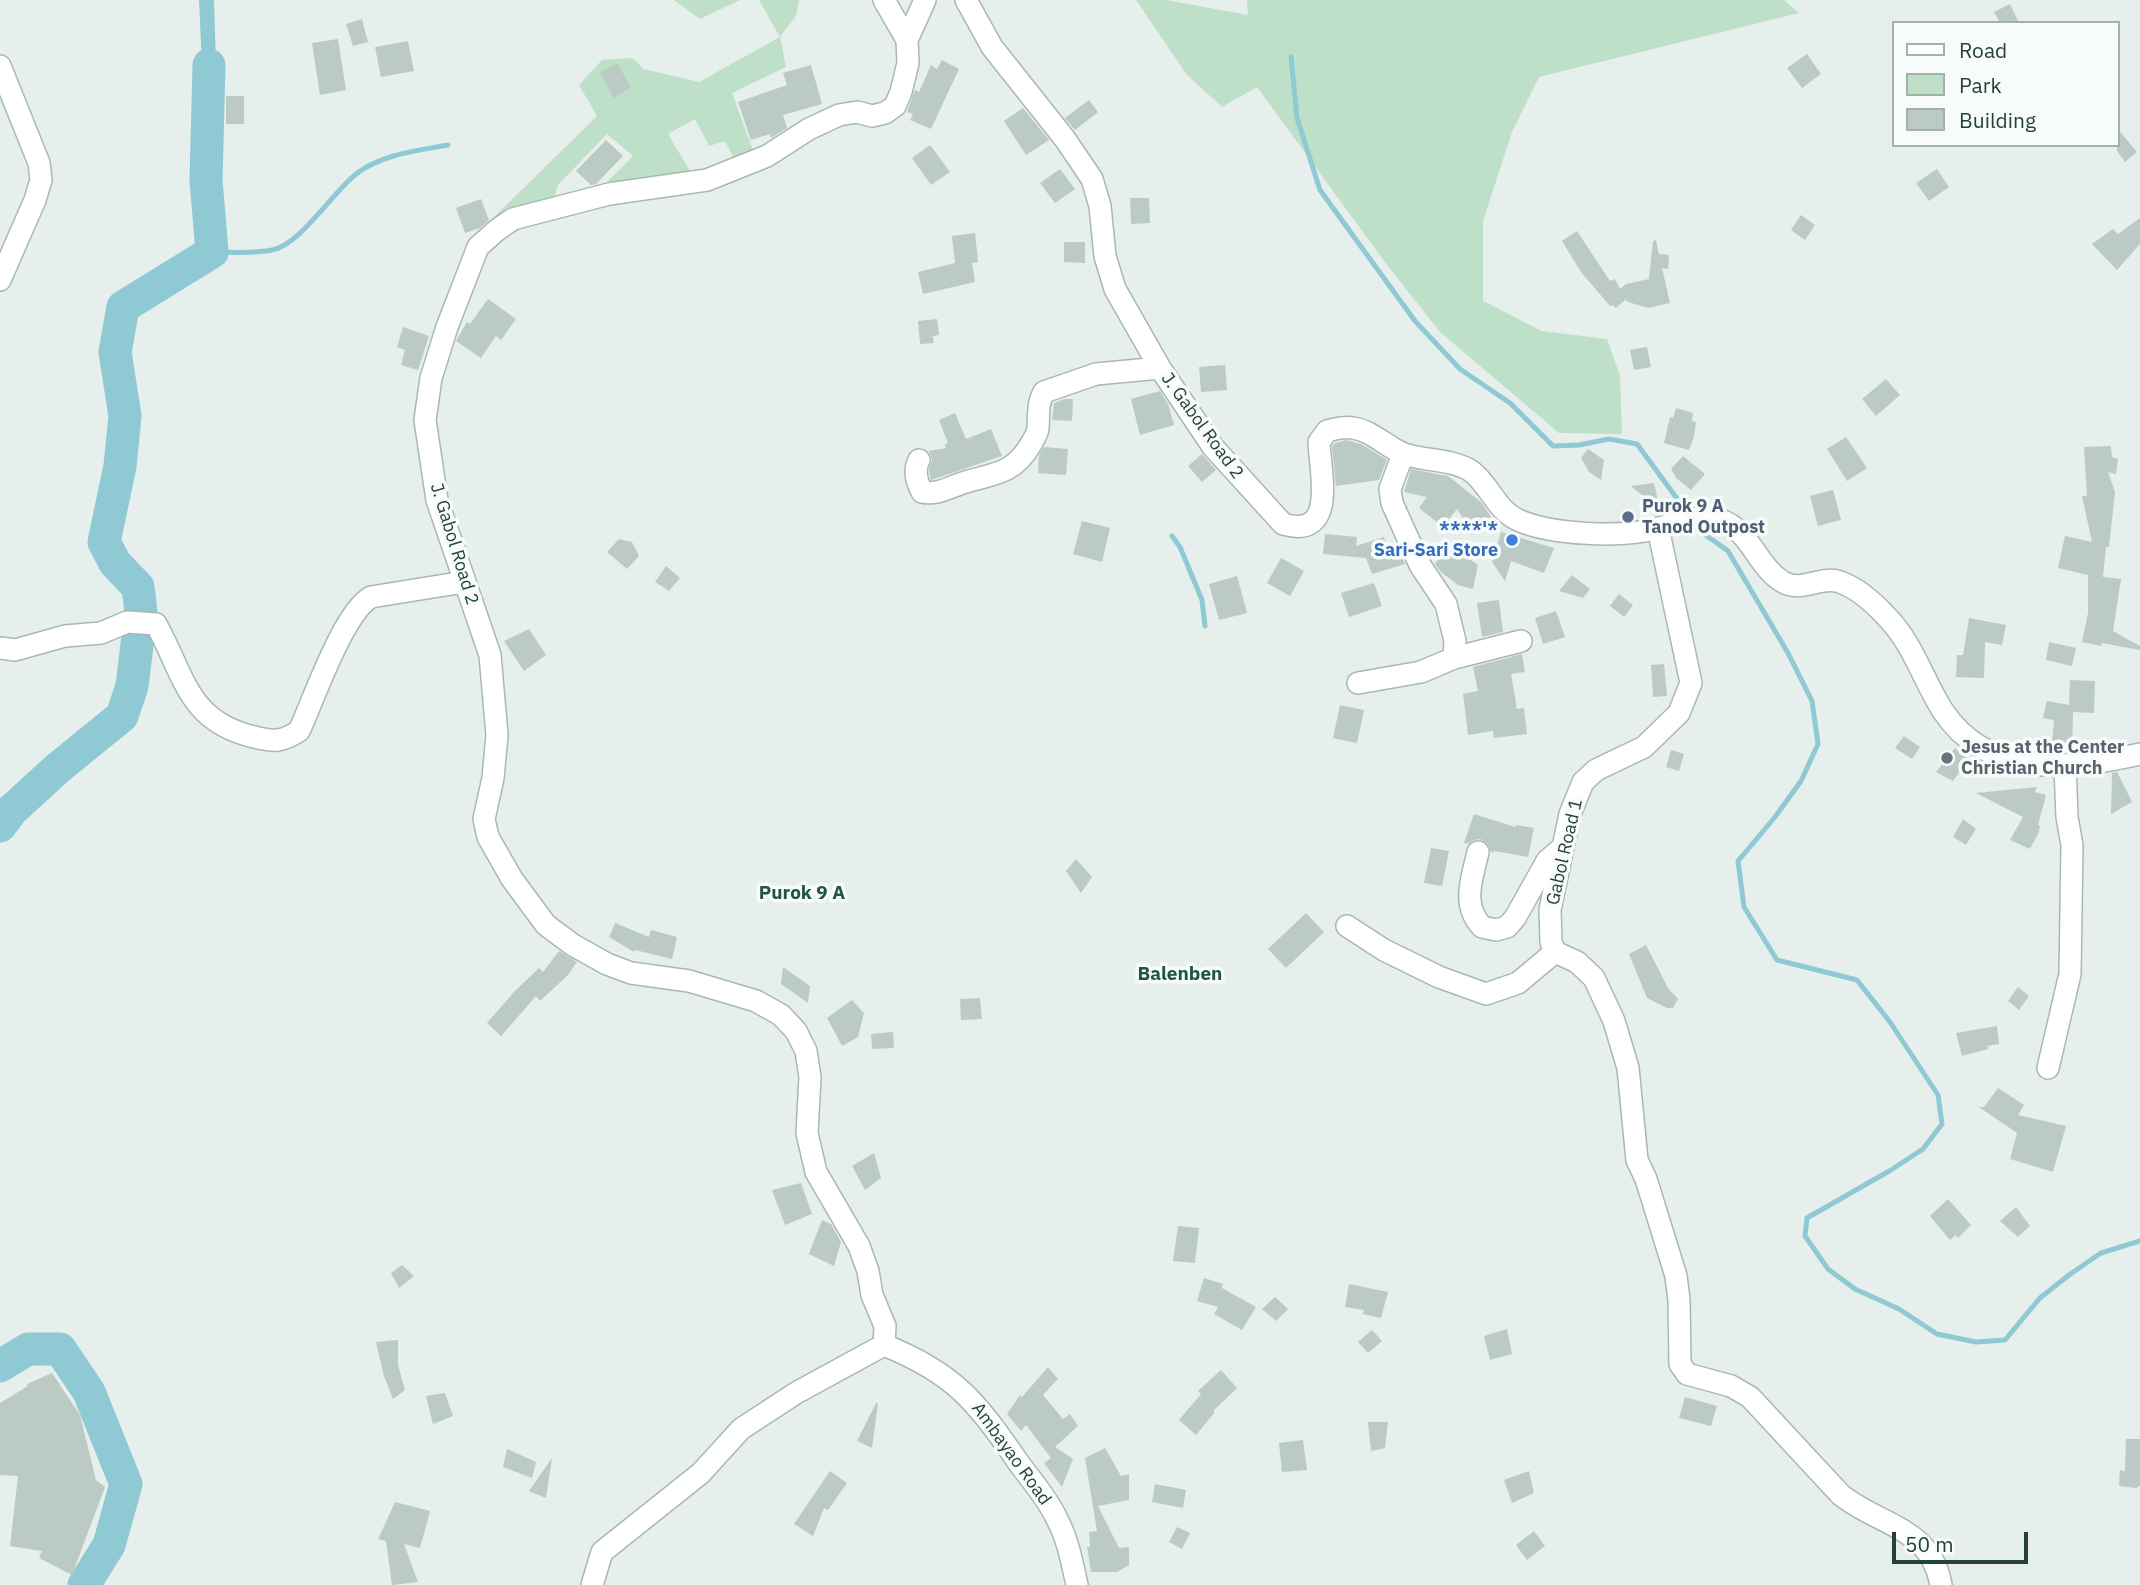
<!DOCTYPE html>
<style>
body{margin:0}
#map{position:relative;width:2140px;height:1585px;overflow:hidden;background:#e6efeb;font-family:"IBM Plex Sans",sans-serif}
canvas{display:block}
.legend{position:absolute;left:1892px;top:21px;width:228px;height:126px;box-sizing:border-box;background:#f7fbf9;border:2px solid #a3b1ad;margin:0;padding:9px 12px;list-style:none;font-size:21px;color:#24423a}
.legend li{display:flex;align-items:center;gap:14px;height:35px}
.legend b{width:35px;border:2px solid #a3b1ad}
.scale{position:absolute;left:1892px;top:1532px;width:136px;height:32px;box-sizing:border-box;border:4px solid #24423a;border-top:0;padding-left:9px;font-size:21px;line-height:24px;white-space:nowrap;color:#24423a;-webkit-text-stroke:5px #f7fbf9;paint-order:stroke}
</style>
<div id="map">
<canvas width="2140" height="1585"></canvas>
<ul class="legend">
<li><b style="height:9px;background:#fff"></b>Road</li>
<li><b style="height:19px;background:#bfe0c8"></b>Park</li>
<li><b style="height:19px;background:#bbcac4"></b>Building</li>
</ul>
<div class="scale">50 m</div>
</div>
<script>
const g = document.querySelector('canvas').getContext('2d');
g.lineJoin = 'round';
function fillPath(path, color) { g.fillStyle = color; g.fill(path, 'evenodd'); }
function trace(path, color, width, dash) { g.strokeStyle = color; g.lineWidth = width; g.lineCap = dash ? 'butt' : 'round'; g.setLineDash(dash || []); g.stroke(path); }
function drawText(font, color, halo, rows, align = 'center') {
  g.font = font + ' "IBM Plex Sans",sans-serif'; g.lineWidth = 7; g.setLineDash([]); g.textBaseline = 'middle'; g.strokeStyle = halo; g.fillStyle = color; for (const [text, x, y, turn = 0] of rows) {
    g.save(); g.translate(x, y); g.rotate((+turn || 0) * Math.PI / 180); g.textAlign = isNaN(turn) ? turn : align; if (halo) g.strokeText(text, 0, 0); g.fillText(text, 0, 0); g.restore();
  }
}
const green = new Path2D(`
 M 674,0 L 740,0 L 700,19 Z
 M 759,0 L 799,0 L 796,16 L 780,37 L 786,67 L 732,93 L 754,153 L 736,162 L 725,141 L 709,146 L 695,119 L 668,134 L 693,176 L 598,191 L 633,156 L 607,134 L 558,185 L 553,202 L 493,218 L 597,116 L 579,85 L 602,60 L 632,58 L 644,69 L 699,82 L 780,37 Z
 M 1136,0 L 1166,0 L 1248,15 L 1247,0 L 1784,0 L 1799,13 L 1539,77 L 1512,132 L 1483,221 L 1483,301 L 1542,331 L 1607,339 L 1620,376 L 1622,434 L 1559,433 L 1440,332 L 1387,265 L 1257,87 L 1222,107 L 1187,75 Z`);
const water = new Path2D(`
 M 199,0 L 214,0 L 216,65 L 202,65 Z`);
const stream = new Path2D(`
 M 1291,57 L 1297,118 L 1320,190 L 1415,321 L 1460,369 L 1510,403 L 1553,446 L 1579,445 L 1609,439 L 1637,444 L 1689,515
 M 212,252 C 232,252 253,254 272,250 C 300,245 333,192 356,174 C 382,154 416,151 448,145
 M 1693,523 L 1697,529 L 1728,551 L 1788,653 L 1812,701 L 1818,744 L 1801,781 L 1775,817 L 1738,861 L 1744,907 L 1777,960 L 1857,980 L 1890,1022 L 1938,1095 L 1942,1124 L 1923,1149 L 1891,1170 L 1807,1218 L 1805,1236 L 1828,1269 L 1855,1289 L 1899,1309 L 1937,1334 L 1976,1342 L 2005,1340 L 2040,1298 L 2069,1275 L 2101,1253 L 2140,1241
 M 1172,536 L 1180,547 L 1202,600 L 1205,626`);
const river = new Path2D(`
 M 0,826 L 12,810 L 58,768 L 122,716 L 132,686 L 141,612 L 138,587 L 115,563 L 104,542 L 120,466 L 125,416 L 115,352 L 123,307 L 212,252 L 206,180 L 209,65
 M 0,1366 L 28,1349 L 60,1349 L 89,1392 L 126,1484 L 109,1545 L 84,1585`);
const building = new Path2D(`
 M 2010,4 L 2019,23 L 2000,23 L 1994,12 Z
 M 362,19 L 368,42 L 353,46 L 346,24 Z
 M 338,39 L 346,90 L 320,95 L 312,43 Z
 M 408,41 L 414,71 L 381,77 L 375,47 Z
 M 1807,54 L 1821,74 L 1802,88 L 1787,68 Z
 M 942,60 L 959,69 L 931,129 L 910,120 L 913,114 L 907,112 L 915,90 L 919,92 L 931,65 L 937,69 Z
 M 617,63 L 631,87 L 614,98 L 600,73 Z
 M 811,65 L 822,104 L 783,115 L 787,128 L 771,138 L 770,134 L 751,140 L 738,102 L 787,85 L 783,73 Z
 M 226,96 L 244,96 L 244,124 L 226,124 Z
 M 1089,100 L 1098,112 L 1075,130 L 1065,118 Z
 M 1023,108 L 1049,140 L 1026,155 L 1004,121 Z
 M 2117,128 L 2137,152 L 2125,162 L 2117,151 Z
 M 606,140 L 623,156 L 596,184 L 591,185 L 576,171 Z
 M 930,145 L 950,172 L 931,185 L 912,158 Z
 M 1060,169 L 1075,189 L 1055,203 L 1040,183 Z
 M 1937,169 L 1949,187 L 1929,201 L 1916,183 Z
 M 1130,198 L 1149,198 L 1150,223 L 1131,224 Z
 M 481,199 L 489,220 L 480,228 L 465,233 L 456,208 Z
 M 1801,215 L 1815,225 L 1805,240 L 1791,230 Z
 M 2140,218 L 2140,244 L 2117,270 L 2092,244 L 2113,229 L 2118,234 Z
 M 1577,231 L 1610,281 L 1615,279 L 1620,289 L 1626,284 L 1649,279 L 1653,241 L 1656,240 L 1659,254 L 1669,255 L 1668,269 L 1662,268 L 1670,303 L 1648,308 L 1628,302 L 1624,298 L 1625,300 L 1616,308 L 1612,305 L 1610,306 L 1581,272 L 1562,241 Z
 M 975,233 L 978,262 L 972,263 L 975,282 L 923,294 L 918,272 L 955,263 L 952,236 Z
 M 1064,242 L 1085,242 L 1085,263 L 1064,262 Z
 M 488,299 L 516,319 L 501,340 L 496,336 L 481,358 L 456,341 L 467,322 L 470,324 Z
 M 937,319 L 939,335 L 933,336 L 934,343 L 920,344 L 918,321 Z
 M 403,327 L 429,336 L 418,370 L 401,365 L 405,350 L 397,347 Z
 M 1647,347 L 1651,367 L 1634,370 L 1630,350 Z
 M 1225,365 L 1227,390 L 1201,392 L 1199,367 Z
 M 1886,379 L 1900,395 L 1876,416 L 1862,399 Z
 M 1160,391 L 1168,404 L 1174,425 L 1140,435 L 1131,399 Z
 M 1065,399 L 1073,399 L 1072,421 L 1052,420 L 1054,403 Z
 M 1676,408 L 1693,413 L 1692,421 L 1696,422 L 1694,437 L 1689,450 L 1664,443 L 1670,417 L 1673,418 Z
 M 955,413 L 966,439 L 991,429 L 1002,456 L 931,480 L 929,470 L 932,459 L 929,451 L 946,448 L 945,444 L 948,443 L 939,420 Z
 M 1846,437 L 1867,468 L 1847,481 L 1827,449 Z
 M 1346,440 L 1361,444 L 1387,460 L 1379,480 L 1336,486 L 1332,446 L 1335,443 Z
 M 2111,446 L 2112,457 L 2118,459 L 2116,474 L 2108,472 L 2115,492 L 2109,547 L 2106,547 L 2103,577 L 2121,579 L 2113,631 L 2140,646 L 2140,650 L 2102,643 L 2101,646 L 2082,642 L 2088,613 L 2088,575 L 2058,568 L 2065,536 L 2092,542 L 2082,496 L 2087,496 L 2084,447 Z
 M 1044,447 L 1068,449 L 1066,475 L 1038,473 L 1039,455 Z
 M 1588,449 L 1604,460 L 1601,480 L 1589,472 L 1581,458 Z
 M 1202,454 L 1216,470 L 1202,482 L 1188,466 Z
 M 1683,456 L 1705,474 L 1691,490 L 1676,478 L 1671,469 Z
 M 1411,469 L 1448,476 L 1481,502 L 1494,521 L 1474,535 L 1457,509 L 1443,527 L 1419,508 L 1427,497 L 1404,492 Z
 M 1654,483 L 1660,510 L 1631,486 Z
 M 1833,490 L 1841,520 L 1818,526 L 1810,496 Z
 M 1082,521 L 1110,528 L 1102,562 L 1073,554 Z
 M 1501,532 L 1554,548 L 1544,573 L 1511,561 L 1505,581 L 1492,562 Z
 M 1325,534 L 1357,537 L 1356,546 L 1384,537 L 1388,551 L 1398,548 L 1405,564 L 1372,574 L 1366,558 L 1323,554 Z
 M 619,539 L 632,542 L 639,556 L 627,569 L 607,552 Z
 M 1448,545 L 1478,565 L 1473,589 L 1458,585 L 1441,572 L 1435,564 Z
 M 1281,558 L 1304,571 L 1290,596 L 1267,583 Z
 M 666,566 L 680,578 L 669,591 L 655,582 Z
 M 1572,575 L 1590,589 L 1583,598 L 1559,591 Z
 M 1237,576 L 1247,613 L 1219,620 L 1209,584 Z
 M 1374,583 L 1382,606 L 1349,617 L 1341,593 Z
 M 1619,594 L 1633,605 L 1624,617 L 1610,606 Z
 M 1499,600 L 1503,632 L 1482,637 L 1477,603 Z
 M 1556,611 L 1565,637 L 1543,644 L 1535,618 Z
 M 1969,618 L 2006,625 L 2002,645 L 1985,642 L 1984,678 L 1956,677 L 1957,655 L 1963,655 Z
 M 529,629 L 546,655 L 524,671 L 504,641 Z
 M 2049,642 L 2076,648 L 2072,666 L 2046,660 Z
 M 1522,654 L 1525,672 L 1511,674 L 1517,709 L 1524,708 L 1527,734 L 1494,738 L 1493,731 L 1468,735 L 1463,694 L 1478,691 L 1473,667 Z
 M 1664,664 L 1667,696 L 1653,697 L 1651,665 Z
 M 2070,680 L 2095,681 L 2094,713 L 2073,712 L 2072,748 L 2054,748 L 2052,744 L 2054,720 L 2043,718 L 2045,709 L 2047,701 L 2069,705 Z
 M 1340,705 L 1364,710 L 1357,743 L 1333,738 Z
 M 1904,736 L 1920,747 L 1912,759 L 1895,748 Z
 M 1955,748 L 1969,759 L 1953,781 L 1936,772 Z
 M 1671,750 L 1684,754 L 1679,771 L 1666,767 Z
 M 2117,772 L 2132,802 L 2111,814 L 2112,773 Z
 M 2037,787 L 2035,792 L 2046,795 L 2038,825 L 2040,826 L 2039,832 L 2030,849 L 2010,840 L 2023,817 L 1976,793 Z
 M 1474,814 L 1515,827 L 1516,825 L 1534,828 L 1528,857 L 1494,851 L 1493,853 L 1491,852 L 1487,843 L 1480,839 L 1474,840 L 1468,844 L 1464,843 Z
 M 1963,819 L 1976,829 L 1966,845 L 1953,837 Z
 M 1431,848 L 1449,851 L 1442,886 L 1424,883 Z
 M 1076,859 L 1092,877 L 1081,893 L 1066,871 Z
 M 1306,913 L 1324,932 L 1286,968 L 1268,949 Z
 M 615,923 L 649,937 L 651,930 L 677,937 L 672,959 L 635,950 L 634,952 L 609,937 Z
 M 1646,945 L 1668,988 L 1678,999 L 1673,1008 L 1667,1008 L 1647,998 L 1629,954 Z
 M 559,951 L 577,962 L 567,976 L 540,1001 L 536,996 L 501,1036 L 487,1023 L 514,992 L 539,968 L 543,972 Z
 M 783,967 L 810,986 L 808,1003 L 781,984 Z
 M 2018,987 L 2029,996 L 2019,1010 L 2008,1001 Z
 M 980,998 L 982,1019 L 961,1020 L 960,999 Z
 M 852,1000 L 864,1013 L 858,1037 L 842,1046 L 827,1018 Z
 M 1997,1026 L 1999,1044 L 1987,1046 L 1988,1049 L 1962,1056 L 1956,1033 Z
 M 893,1032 L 894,1048 L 872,1049 L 871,1034 Z
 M 1998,1088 L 2024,1105 L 2018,1115 L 2066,1126 L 2053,1172 L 2010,1159 L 2017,1133 L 1979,1107 L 1984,1107 Z
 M 874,1153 L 881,1178 L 865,1190 L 852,1166 Z
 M 801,1183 L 812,1214 L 785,1225 L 772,1190 Z
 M 1948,1199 L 1971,1225 L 1958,1238 L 1956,1235 L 1950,1240 L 1930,1216 Z
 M 2016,1207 L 2030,1226 L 2018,1237 L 2000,1221 Z
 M 822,1220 L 831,1224 L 841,1242 L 834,1266 L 809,1254 Z
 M 1178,1226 L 1199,1228 L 1195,1263 L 1173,1261 Z
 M 402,1265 L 414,1276 L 399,1288 L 391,1273 Z
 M 1204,1278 L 1223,1284 L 1222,1288 L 1256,1307 L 1242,1330 L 1214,1314 L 1218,1307 L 1197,1301 Z
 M 1349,1284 L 1388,1292 L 1381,1318 L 1363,1314 L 1364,1310 L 1345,1307 Z
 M 1275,1297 L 1288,1309 L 1276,1321 L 1262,1309 Z
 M 1507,1329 L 1512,1354 L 1490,1360 L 1484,1336 Z
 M 1372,1330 L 1382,1341 L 1368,1353 L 1358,1342 Z
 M 398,1340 L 398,1365 L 405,1390 L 393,1399 L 384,1376 L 376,1342 Z
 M 1048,1367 L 1058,1379 L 1043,1395 L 1063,1419 L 1070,1414 L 1078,1426 L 1055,1447 L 1073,1459 L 1062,1487 L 1044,1463 L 1051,1458 L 1026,1425 L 1021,1431 L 1007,1414 L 1020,1395 L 1022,1397 Z
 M 1221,1370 L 1237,1388 L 1213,1411 L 1215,1412 L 1196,1435 L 1179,1420 L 1201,1394 L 1198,1391 Z
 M 52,1373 L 80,1415 L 96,1480 L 105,1487 L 72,1575 L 39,1558 L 42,1551 L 10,1546 L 18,1476 L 0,1475 L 0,1403 L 28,1386 L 27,1384 Z
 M 445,1393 L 453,1416 L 433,1424 L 426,1396 Z
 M 1685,1397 L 1717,1406 L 1711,1426 L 1679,1418 Z
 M 876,1403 L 878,1403 L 872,1448 L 857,1441 Z
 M 1368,1422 L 1388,1422 L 1385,1448 L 1371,1451 Z
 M 2126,1439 L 2140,1439 L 2140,1486 L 2136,1488 L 2119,1486 L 2120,1470 L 2125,1471 Z
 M 1303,1440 L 1307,1470 L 1282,1472 L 1279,1443 Z
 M 1105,1448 L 1121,1476 L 1129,1474 L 1129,1500 L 1098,1506 L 1119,1548 L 1129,1547 L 1129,1565 L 1117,1572 L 1091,1572 L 1087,1547 L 1090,1547 L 1089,1532 L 1097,1531 L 1085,1458 Z
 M 507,1449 L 536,1462 L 532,1478 L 503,1467 Z
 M 552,1458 L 546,1498 L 529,1491 Z
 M 830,1471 L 847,1483 L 828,1510 L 824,1508 L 813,1536 L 794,1524 Z
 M 1529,1471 L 1534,1493 L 1512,1503 L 1504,1480 Z
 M 1155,1484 L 1186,1490 L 1183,1508 L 1152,1502 Z
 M 395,1502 L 430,1511 L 420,1548 L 404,1544 L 418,1582 L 392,1585 L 386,1541 L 378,1539 Z
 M 1177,1527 L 1190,1533 L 1182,1549 L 1169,1542 Z
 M 1534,1531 L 1545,1546 L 1527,1560 L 1516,1545 Z`);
const minor = new Path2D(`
 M 884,0 L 907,40
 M 966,0 L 992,47 L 1065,139 L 1092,179 L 1100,206 L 1105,256 L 1115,289 L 1160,368 L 1213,447 L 1283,524 C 1338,540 1320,472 1319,442 L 1327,431 C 1335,429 1344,426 1353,428 C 1373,431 1386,447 1404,454 C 1425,461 1452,459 1471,471 C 1490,485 1496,510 1518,520 C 1551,535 1623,538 1659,528 C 1675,524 1693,516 1710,518 C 1749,521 1754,565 1783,582 C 1801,593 1822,575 1840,582 C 1857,588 1874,603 1886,616 C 1913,643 1923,680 1943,711 C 1988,779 2070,770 2140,754
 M 0,66 L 39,163 L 41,180 L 35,200 L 0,280
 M 919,460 C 913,471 917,482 922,492 C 938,496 953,485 969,481 C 998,473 1015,472 1031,444 C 1034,439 1037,434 1038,429 C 1039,416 1037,404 1044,392 L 1096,374 L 1160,368
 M 0,648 L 15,650 L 65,636 L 101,633 L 127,622 L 156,624 C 185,676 187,721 254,737 C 274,742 282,742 299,731 C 314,699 343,613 371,597 L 464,582
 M 1454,658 L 1521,641
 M 1358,683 L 1421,672 L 1454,658 L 1455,641 L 1446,604 L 1420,565 L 1392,503 L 1390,489 L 1403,454
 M 1478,852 C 1472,879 1461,904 1482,927 L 1496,930 L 1507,927 L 1515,918 L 1547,861 L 1563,847
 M 1347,926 L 1384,950 L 1439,977 L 1486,994 L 1518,983 L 1555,952 L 1551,942 L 1550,910 L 1570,814 L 1583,782 L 1596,770 L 1644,747 L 1679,713 L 1691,683 L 1658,528
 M 1555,952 L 1577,962 L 1594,978 L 1614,1021 L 1628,1068 L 1637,1160 L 1646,1179 L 1676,1276 L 1679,1300 L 1680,1364 L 1687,1374 L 1731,1386 L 1750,1397 L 1841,1495 C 1880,1526 1931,1527 1941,1585
 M 2048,1068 L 2070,974 L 2072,845 L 2067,817 L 2065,766
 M 884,1345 L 885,1326 L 872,1295 L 868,1271 L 859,1246 L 816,1172 L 807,1133 L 810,1077 L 806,1051 L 796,1031 L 781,1015 L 756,1001 L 689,981 L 631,973 L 607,964 L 573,945 L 546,925 L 512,879 L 488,837 L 484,819 L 493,778 L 497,735 L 490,655 L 437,500 L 425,420 L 431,378 L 447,327 L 478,247 L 497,230 L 513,219 L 609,194 L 707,180 L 767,156 L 809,129 L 839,115 L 857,112 L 872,116 L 885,113 L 895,106 L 901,92 L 908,63 L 907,40 L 925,0
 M 884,1345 C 954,1373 976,1401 1018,1462 C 1031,1480 1048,1499 1057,1519 C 1068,1540 1072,1562 1077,1585
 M 592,1585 L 602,1552 L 701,1473 L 741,1429 L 796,1393 L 884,1345`);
const markers = [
 [1628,517,7,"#5c6f8a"],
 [1512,540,7,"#3f7fe0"],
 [1947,758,7,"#6b7280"]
];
const streetNames = [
 ["J. Gabol Road 2",1202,426,54],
 ["J. Gabol Road 2",454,544,73],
 ["Gabol Road 1",1565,852,-77],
 ["Ambayao Road",1011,1454,54]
];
const serviceNames = [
 ["Purok 9 A",1642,507],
 ["Tanod Outpost",1642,528]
];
const shopNames = [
 ["****'*",1498,530],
 ["Sari-Sari Store",1498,551]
];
const worshipNames = [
 ["Jesus at the Center",1961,748],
 ["Christian Church",1961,769]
];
const neighbourhoodNames = [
 ["Purok 9 A",802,894],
 ["Balenben",1180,975]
];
fillPath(green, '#bfe0c8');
fillPath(water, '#8ec9d4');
trace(stream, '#8ec9d4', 5);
trace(river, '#8ec9d4', 33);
fillPath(building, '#bbcac4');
trace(minor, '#a8b8b2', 24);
trace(minor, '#fff', 21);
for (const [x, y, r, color] of markers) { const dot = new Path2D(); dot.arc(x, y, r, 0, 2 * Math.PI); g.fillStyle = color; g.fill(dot); trace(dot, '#f7fbf9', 2.5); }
drawText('18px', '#24423a', '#f7fbf9', streetNames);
drawText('bold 18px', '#4e5e75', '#f7fbf9', serviceNames, 'left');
drawText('bold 18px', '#366cbe', '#f7fbf9', shopNames, 'right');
drawText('bold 18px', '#5b616d', '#f7fbf9', worshipNames, 'left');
drawText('bold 19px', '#1f5548', '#f7fbf9', neighbourhoodNames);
</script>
